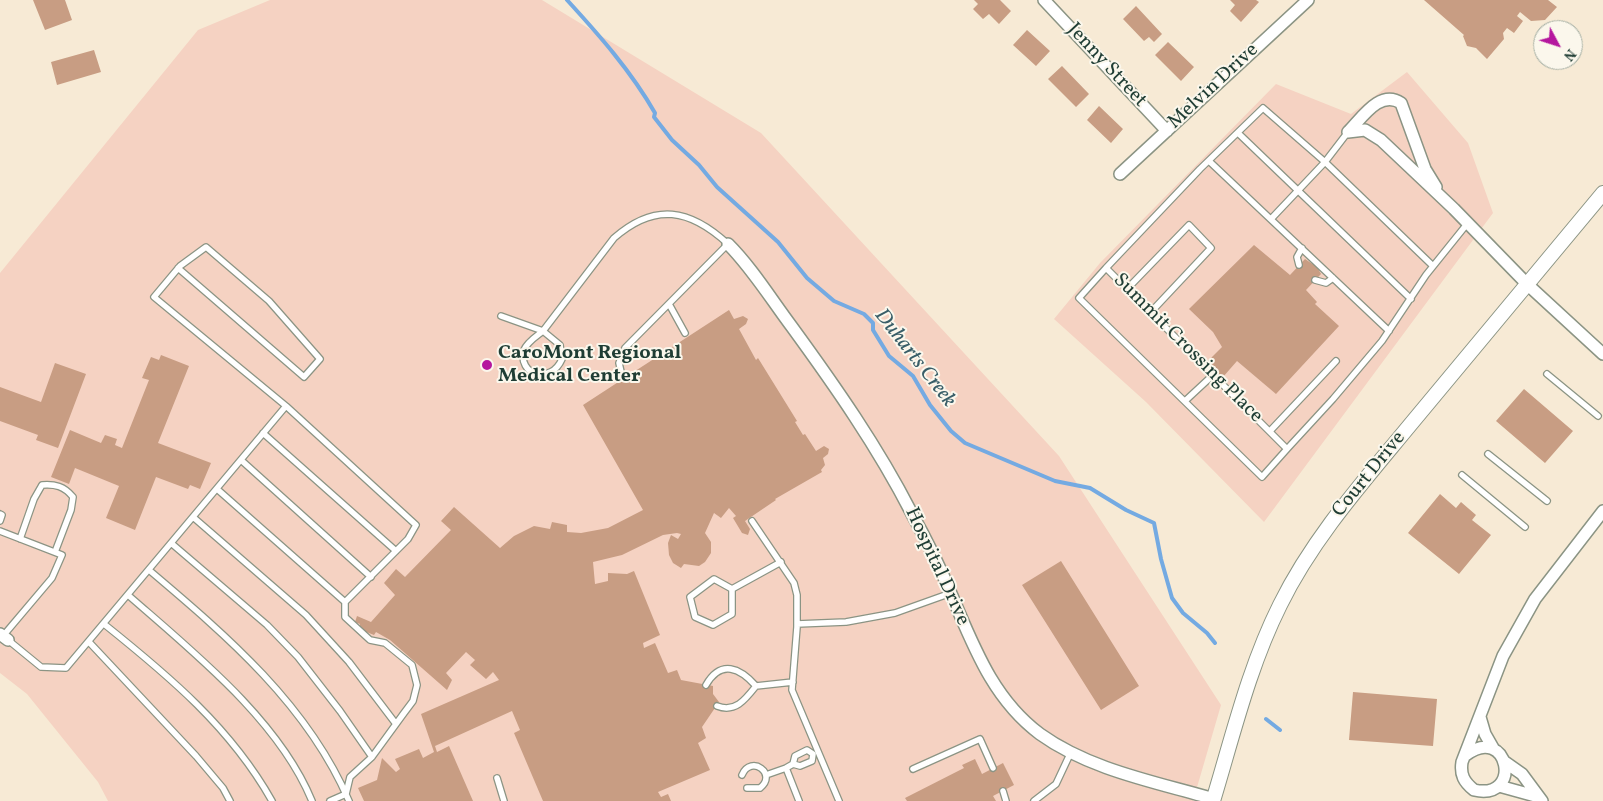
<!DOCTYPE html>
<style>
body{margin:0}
#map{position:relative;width:1603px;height:801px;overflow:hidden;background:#f7ead5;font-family:Vollkorn,serif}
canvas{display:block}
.north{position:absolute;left:1533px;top:20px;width:50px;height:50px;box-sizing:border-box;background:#fbf7ec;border:1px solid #a3ada2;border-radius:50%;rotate:130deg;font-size:14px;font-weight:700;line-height:20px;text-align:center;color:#1f3d34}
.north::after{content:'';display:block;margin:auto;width:18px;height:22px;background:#b5179e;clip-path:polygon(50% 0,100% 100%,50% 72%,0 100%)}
</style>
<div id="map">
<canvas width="1603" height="801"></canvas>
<div class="north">N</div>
</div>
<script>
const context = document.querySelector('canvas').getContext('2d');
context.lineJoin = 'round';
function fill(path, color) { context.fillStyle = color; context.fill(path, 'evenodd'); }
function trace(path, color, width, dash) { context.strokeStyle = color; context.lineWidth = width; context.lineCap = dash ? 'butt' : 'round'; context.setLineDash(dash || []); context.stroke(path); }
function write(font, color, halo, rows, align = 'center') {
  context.font = font + ' Vollkorn,serif'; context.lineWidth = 4; context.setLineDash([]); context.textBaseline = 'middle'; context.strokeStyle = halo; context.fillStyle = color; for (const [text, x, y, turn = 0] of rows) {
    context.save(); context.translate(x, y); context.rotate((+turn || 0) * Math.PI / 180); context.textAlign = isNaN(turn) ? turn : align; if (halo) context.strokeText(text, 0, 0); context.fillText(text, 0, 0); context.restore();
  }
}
const built = new Path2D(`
 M270,0H542L761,133L1059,456L1221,705L1193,801H108L98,782L27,694L0,673V273L198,30Z
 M1407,72L1468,143L1493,213L1264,522L1146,402L1054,319L1100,263L1276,84L1351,114Z`);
const stream = new Path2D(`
 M567,0C599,35 631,71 655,113L654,117L672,140L699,165L717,187L778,242L807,278L834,301L864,314L873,323V330L889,356L913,376L930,405L951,431L965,443L1055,481L1090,488L1126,510L1154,523L1161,559L1172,598L1183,613L1207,633L1215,643
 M1266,719L1280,730`);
const building = new Path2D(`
 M33,0H65L72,20L45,30Z
 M974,0H1000L1011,11L999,24L989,14L983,19L973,9L978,4Z
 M1230,0H1256L1259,2L1241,22L1230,11L1235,5Z
 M1424,0H1548L1557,7L1545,20L1531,21L1520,12L1517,16L1523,21L1514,33L1507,28L1503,33L1504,39L1487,59L1476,48L1467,46L1463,36L1464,35Z
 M1136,6L1162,34L1154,42L1149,37L1144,41L1123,19Z
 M1027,30L1050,51L1036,66L1013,45Z
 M1168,42L1194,67L1181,81L1155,55Z
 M94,50L101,72L57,85L51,62Z
 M1062,66L1089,94L1076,107L1048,79Z
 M1099,106L1123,129L1111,143L1087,120Z
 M1254,245L1290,275L1305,259L1317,267L1321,274L1306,290L1317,302L1315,304L1339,326L1276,394L1237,361L1223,377L1212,371L1206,363L1222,347L1213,332L1189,309Z
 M729,310L734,319L743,316L748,319L746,324L739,329L756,360L758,358L797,421L795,422L803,435L805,434L816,451L824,446L829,449L828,454L823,458L825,465L821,470L822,472L775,499L776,500L745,521L750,529L748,535L742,533L733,518L736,516L729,508L721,518L714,513L705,533L711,542V553L705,562L699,566L684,564L681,568L673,563L669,555L668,543L671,535L678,539L681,534L677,533L663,535L622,555L593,562L595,584L608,581V573L627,574L634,571L660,635L643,643L644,648L655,643L668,673L677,670L681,680L713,686V694L719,702L702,727L706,738L698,743L710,770L658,792L661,797L668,794L671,801H543L514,733L520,730L512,711L435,746L437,752L449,746L473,801H364L358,788L377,780L382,758L396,772L400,769L395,759L419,749L423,758L434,752L421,714L499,680L493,672L486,679L470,665L475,660L466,652L446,673L452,680L447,690L390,640L376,632L374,635L359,629L360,624L355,622L357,616L371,622L395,595L384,583L396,569L405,577L451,530L441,521L454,507L500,548L514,536L534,526L550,529L552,522L567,525V532L581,533L608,528L643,510L583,405Z
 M161,355L189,366L158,443L211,463L200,489L190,485L188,489L156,477L135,530L106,518L119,486L75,468L69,484L51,477L70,430L101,443L105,435L117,439L115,445L122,448L149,380L142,378L151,357L159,360Z
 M55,363L86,374L58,448L36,440L38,435L0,421V387L41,402Z
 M1524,389L1573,431L1545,463L1496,421Z
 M1440,494L1456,508L1461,502L1476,515L1472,520L1491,535L1459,574L1408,533Z
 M1061,561L1139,686L1101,710L1022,585Z
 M1353,692L1437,699L1433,746L1349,740Z
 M975,759L982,774L1003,763L1014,785L993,796L996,801H907L905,798L964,768L962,765Z`);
const service = new Path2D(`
 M1348,132L1325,162L1263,108L1200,169L1106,268L1287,449L1333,399L1382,341L1426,275L1467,224
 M1238,133L1411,299
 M1209,161L1389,331
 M1271,219L1325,162L1433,266
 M1299,265L1297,257L1302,248
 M178,268L304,377L320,359L269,301L206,247L180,266L154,297L286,406
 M1106,268L1079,298L1262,477L1287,449
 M1315,280L1326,283L1333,278
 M1127,289L1189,225L1211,248L1150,313
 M669,304L685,333
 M501,316L543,331L614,238C655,202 690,209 728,244L625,348L619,363L622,376
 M543,331L560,345L562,359C551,385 517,375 524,350C527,342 537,336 543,331Z
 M1547,374L1598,416
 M1185,401L1213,375
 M1270,431L1336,361
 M263,433L396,551
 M1488,454L1547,501
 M241,460L371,577
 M1462,475L1525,527
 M217,489L345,602
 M0,514L2,515L0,521
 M193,517L306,615L349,662L396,724
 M752,521L794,583L797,595V627L792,690L839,801
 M0,531L62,555L52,578L3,636
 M20,539L34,499L42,485C55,484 64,486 73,497L71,510L55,552
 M171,543L267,625L298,657L340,711L372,757
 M149,570C227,636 308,705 349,801
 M732,589L714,579L690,597L695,617L713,625L732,614V589L781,562
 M128,595C193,652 279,720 312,801
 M104,624C169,676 231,728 272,801
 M797,624L846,622L895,613L951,593
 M8,640L41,667L66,668L286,406L416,525L408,539L345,602V617L370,640L385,643L412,665L417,685L413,701L404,713L372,757L350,777L346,794
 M89,642L196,756L223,788L230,801
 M706,685C721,659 740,668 756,686C745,700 735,713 717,706
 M756,686L793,682
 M807,750L813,754L812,761L800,766L793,764L795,756Z
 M793,764L786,768L799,801
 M913,769L980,739L993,768
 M742,775C751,754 778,774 760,788H747
 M766,775L786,768
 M497,778L504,801
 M1003,791L1006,801
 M330,801L346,794
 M1034,801L1056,784L1071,752`);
const minor = new Path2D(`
 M1044,0L1167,131
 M1348,132L1365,130L1381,140L1454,209L1528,285L1603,354
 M1348,132C1362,118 1380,89 1401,103L1425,169L1436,187
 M1120,174L1308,0
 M728,244C752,268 771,299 792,327C835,386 877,446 911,512C926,539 940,567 952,596C974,647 993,699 1040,734C1090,770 1156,782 1214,799
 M0,634L8,640
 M1480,717L1485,734L1493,748
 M1466,755C1508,723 1524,801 1474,790C1464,782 1460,775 1462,762L1503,656L1535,599L1603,511
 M1505,762L1522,774L1542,801
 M1499,786L1539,797`);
const tertiary = new Path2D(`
 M1213,801C1233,735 1249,667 1280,605C1313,538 1363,482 1410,425C1474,347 1539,271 1603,193`);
const markers = [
 [487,365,6,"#b5179e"]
];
const streetNames = [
 ["Jenny Street",1106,66,47],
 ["Melvin Drive",1214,87,-43],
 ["Summit Crossing Place",1187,349,45],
 ["Court Drive",1370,475,-51],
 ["Hospital Drive",936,567,65]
];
const poiNames = [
 ["CaroMont Regional",498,354],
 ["Medical Center",498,377]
];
const waterNames = [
 ["Duharts Creek",914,359,52]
];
fill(built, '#f5d2c2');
trace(stream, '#74aae2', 4);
fill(building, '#c89d83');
trace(service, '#8b9484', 8);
trace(minor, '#8b9484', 14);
trace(tertiary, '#8b9484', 16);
trace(service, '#fff', 5.5);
trace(minor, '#fff', 11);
trace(tertiary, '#fff', 14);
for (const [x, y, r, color] of markers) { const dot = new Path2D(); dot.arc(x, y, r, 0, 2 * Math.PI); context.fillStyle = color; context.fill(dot); trace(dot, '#fbf7ec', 2); }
write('20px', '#1f3d34', '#fbf7ec', streetNames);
write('bold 20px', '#1f3d34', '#fbf7ec', poiNames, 'left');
write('italic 21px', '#395e68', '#fbf7ec', waterNames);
</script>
